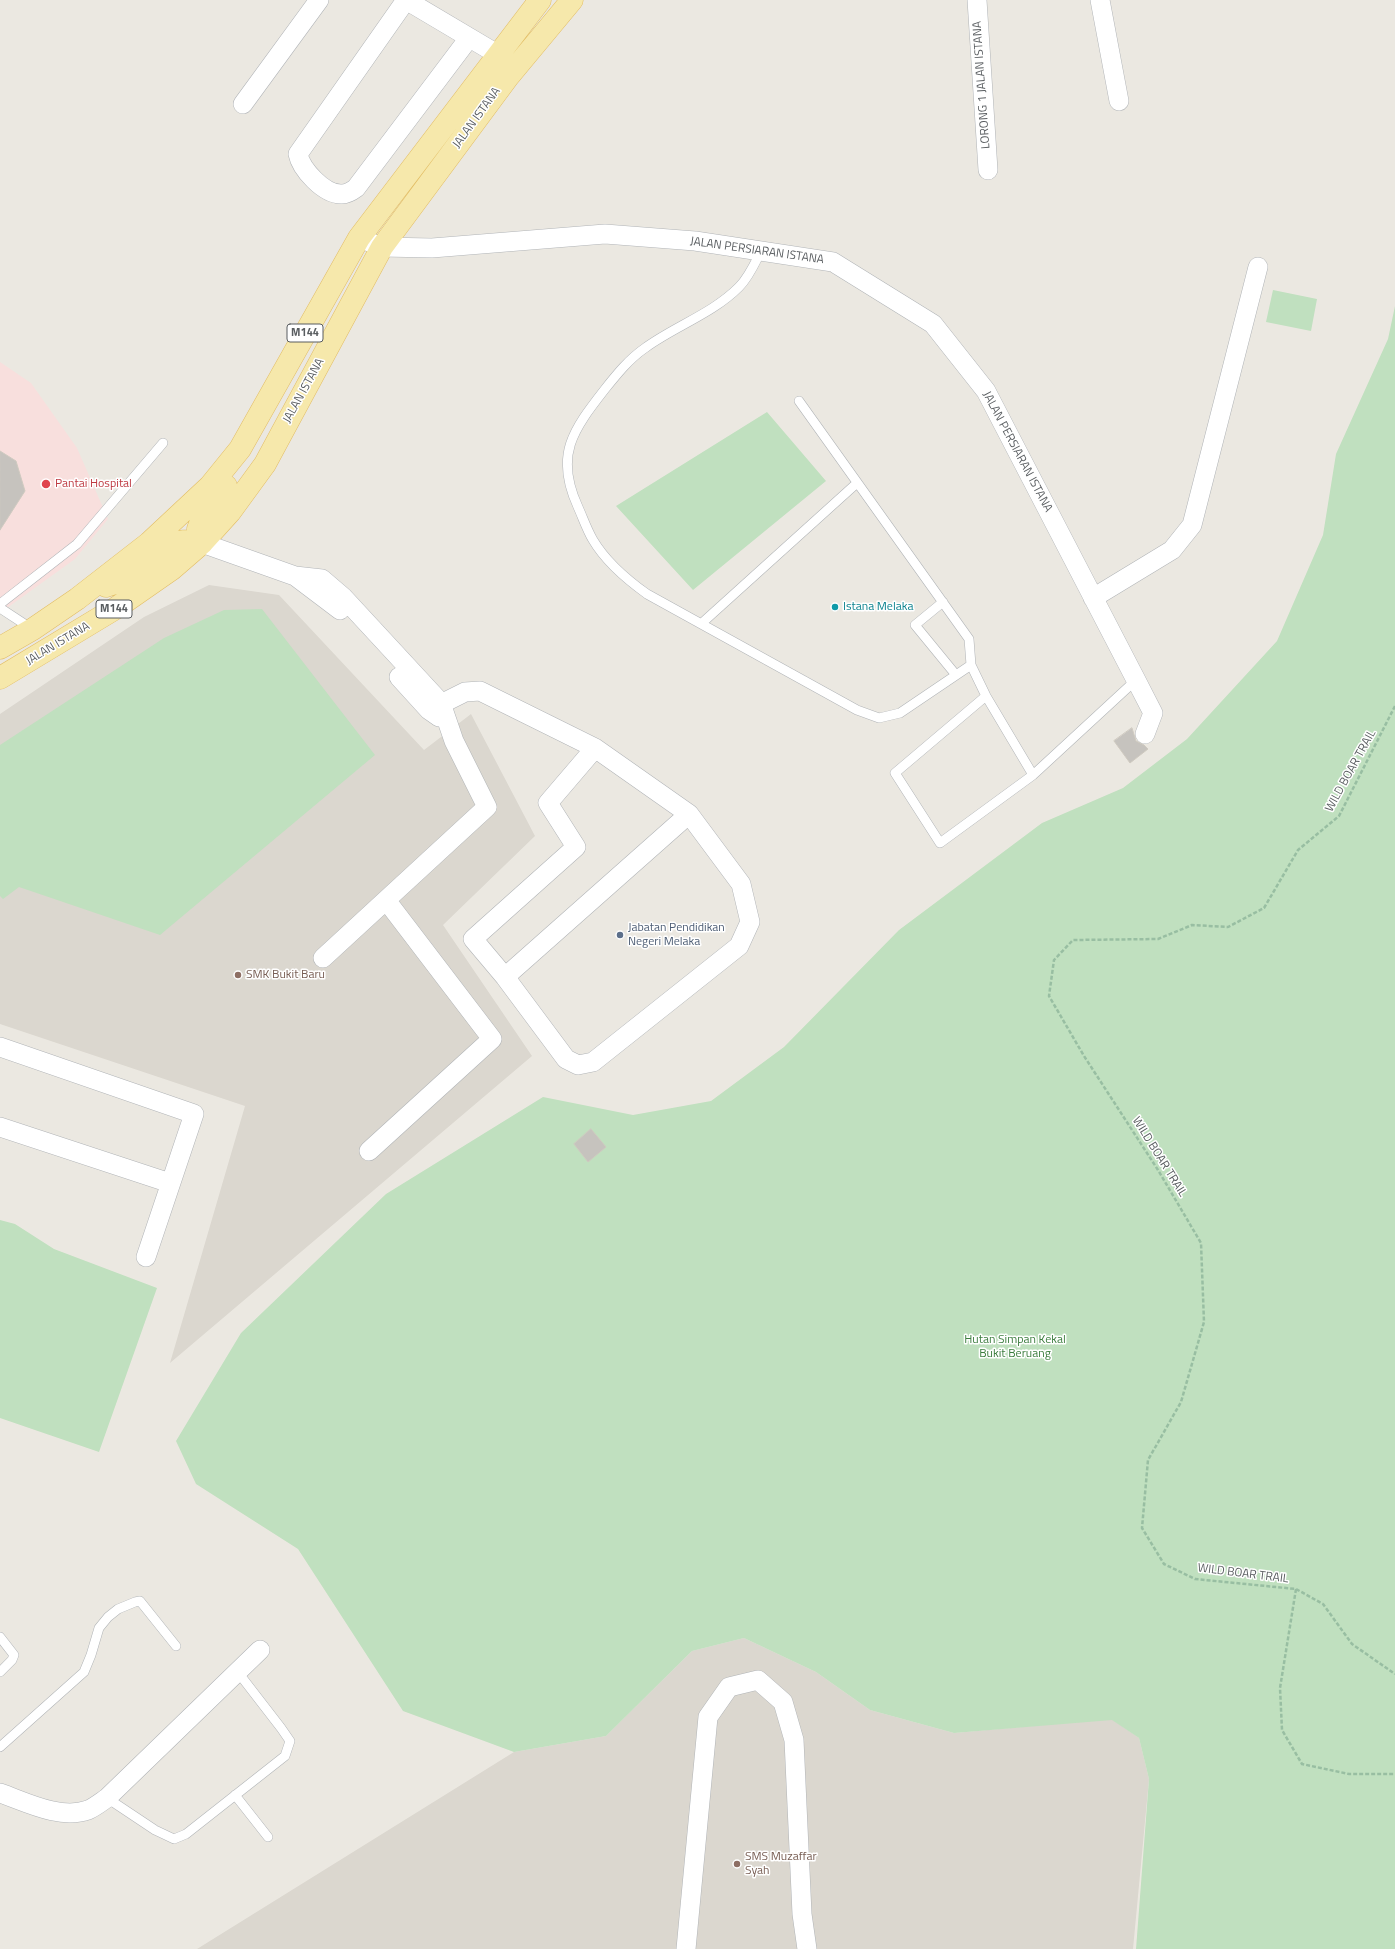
<!DOCTYPE html>
<style>
body{margin:0}
canvas{display:block;background:#ebe8e1}
</style>
<canvas width="1395" height="1949"></canvas>
<script>
const context = document.querySelector('canvas').getContext('2d');
context.lineJoin = 'round';
function fill(path, color) { context.fillStyle = color; context.fill(path, 'evenodd'); }
function trace(path, color, width, dash) { context.strokeStyle = color; context.lineWidth = width; context.lineCap = dash ? 'butt' : 'round'; context.setLineDash(dash || []); context.stroke(path); }
function write(font, color, halo, rows, align = 'center') {
  context.font = font + ' "Titillium Web",sans-serif'; context.lineWidth = 3; context.setLineDash([]); context.textBaseline = 'middle'; context.strokeStyle = halo; context.fillStyle = color; for (const [text, x, y, turn = 0] of rows) {
    context.save(); context.translate(x, y); context.rotate((+turn || 0) * Math.PI / 180); context.textAlign = isNaN(turn) ? turn : align; if (halo) context.strokeText(text, 0, 0); context.fillText(text, 0, 0); context.restore();
  }
}
const education = new Path2D(`
 M209,585L279,595L424,750L471,714L535,836L443,925L532,1056L170,1363L245,1106L0,1024V714L144,617Z
 M744,1638L816,1672L870,1710L954,1733L1112,1719L1139,1738L1149,1779L1133,1949H197L514,1752L606,1736L692,1651Z`);
const medical = new Path2D(`
 M0,362L31,383L77,448L108,519L75,559L0,613Z`);
const green = new Path2D(`
 M1273,290L1317,299L1311,331L1266,322Z
 M1395,306V1949H1136L1149,1779L1139,1738L1112,1720L954,1733L870,1710L816,1672L744,1638L692,1651L606,1736L514,1752L403,1711L298,1549L196,1484L176,1441L241,1333L386,1194L543,1097L633,1115L711,1101L784,1047L899,930L1042,823L1123,788L1187,739L1277,641L1323,535L1336,454L1388,339Z
 M767,412L826,481L693,590L616,506Z
 M262,609L375,755L160,935L19,887L3,899L0,896V745L164,638L224,610Z
 M0,1220L15,1224L54,1249L157,1288L99,1452L0,1418Z`);
const building = new Path2D(`
 M0,451L16,461L25,491L0,530Z
 M1132,728L1136,741L1144,745L1148,749L1130,763L1114,741Z
 M591,1129L606,1147L588,1162L574,1144Z`);
const path = new Path2D(`
 M1395,706L1339,816L1298,850L1264,908L1228,927L1192,925L1158,939L1073,940L1054,960L1049,996L1084,1056L1158,1170L1201,1243L1204,1322L1181,1402L1148,1460L1142,1528L1164,1564L1195,1579L1296,1589L1323,1604L1352,1644L1395,1674
 M1296,1589L1280,1688L1282,1730L1302,1764L1349,1774H1395`);
const lane = new Path2D(`
 M761,251C755,263 749,277 739,287C712,314 675,326 645,348C629,359 617,374 605,389C573,430 554,455 578,507C583,518 587,530 593,540C606,562 626,579 647,594L857,710L879,718L900,713L971,665
 M799,401L969,639L971,665L986,696L1033,775
 M943,602L915,625L956,675
 M0,604L77,544L163,443
 M0,608L32,629
 M702,623L857,483
 M986,696L895,773L940,843L1033,775L1136,680
 M0,1637L14,1655L12,1660L0,1672
 M0,1747L84,1672L91,1655L99,1628L108,1617L118,1609L135,1602L140,1601L176,1646
 M235,1795L268,1837
 M107,1798L155,1830L174,1839L186,1834L285,1756L290,1741L281,1728L237,1671`);
const street = new Path2D(`
 M406,0L298,154C301,169 324,195 342,194C347,194 352,191 356,188L469,38
 M406,0L497,54
 M977,0L988,170
 M1100,0L1119,101
 M243,104L319,0
 M359,238L382,247L432,248L605,234L695,241L833,262L933,324L986,391L1136,680L1153,713L1145,734
 M202,543L295,576L322,579L343,597L441,703L454,741L487,807L323,958
 M295,576L340,610
 M1093,598L1172,550L1192,525L1258,267
 M399,677L429,710L439,717
 M429,710L465,692L480,691L595,748L689,814L741,884L750,922L739,946L593,1062L578,1065L566,1059L505,977L473,939L576,847L548,803L595,748
 M505,977L689,814
 M0,1047L194,1114L146,1257
 M0,1127L170,1183
 M369,1151L492,1039L386,900
 M0,1793C26,1802 60,1820 88,1810C95,1807 101,1802 107,1798L260,1650
 M686,1949L708,1717L729,1687L758,1680L783,1702L794,1740L802,1914L807,1949`);
const primary = new Path2D(`
 M202,543L198,529L204,514L226,486
 M106,586C115,583 127,580 135,574C159,556 168,534 202,543
 M0,648L33,629L77,599L149,543L210,486L240,449L359,238L540,0
 M0,678L116,608L172,569L202,543L230,512L265,464L382,247L508,77L572,0`);
const markers = [
 [46,484,5,"#e0444e"],
 [835,607,4,"#0f9aa8"],
 [620,935,4,"#5c6f8a"],
 [238,975,4,"#8d6e63"],
 [737,1864,4,"#8d6e63"]
];
const shields = [
 [305,333,36],
 [114,609,36]
];
const shieldNames = [
 ["M144",305,333],
 ["M144",114,609]
];
const streetNames = [
 ["LORONG 1 JALAN ISTANA",982,85,-94],
 ["JALAN ISTANA",477,118,-54],
 ["JALAN PERSIARAN ISTANA",757,251,8],
 ["JALAN ISTANA",304,391,-61],
 ["JALAN PERSIARAN ISTANA",1017,452,62],
 ["JALAN ISTANA",58,644,-31],
 ["WILD BOAR TRAIL",1351,771,-61],
 ["WILD BOAR TRAIL",1159,1157,58],
 ["WILD BOAR TRAIL",1243,1574,7]
];
const healthNames = [
 ["Pantai Hospital",55,484]
];
const cultureNames = [
 ["Istana Melaka",843,607]
];
const serviceNames = [
 ["Jabatan Pendidikan",628,928],
 ["Negeri Melaka",628,942]
];
const educationNames = [
 ["SMK Bukit Baru",246,975],
 ["SMS Muzaffar",745,1857],
 ["Syah",745,1871]
];
const parkNames = [
 ["Hutan Simpan Kekal",1015,1340],
 ["Bukit Beruang",1015,1354]
];
fill(education, '#dbd7cf');
fill(medical, '#f8dfdd');
fill(green, '#c0e0bf');
fill(building, '#c6c3be');
trace(building, '#cfcac0', 1);
trace(lane, '#b1b4b7', 10);
trace(street, '#b1b4b7', 20);
trace(primary, '#e2bc63', 23);
trace(path, '#98bea2', 2.5, [4, 2]);
trace(lane, '#fff', 9);
trace(street, '#fff', 19);
trace(primary, '#f6e8ab', 22);
for (const [x, y, r, color] of markers) { const dot = new Path2D(); dot.arc(x, y, r, 0, 2 * Math.PI); context.fillStyle = color; context.fill(dot); trace(dot, '#fff', 1.5); }
for (const [x, y, w] of shields) { const box = new Path2D(); box.roundRect(x - w / 2, y - 9, w, 18, 3); context.fillStyle = '#fff'; context.fill(box); trace(box, '#595d60', 1); }
write('bold 11px', '#595d60', null, shieldNames);
write('12px', '#595d60', '#fff', streetNames);
write('12px', '#be3a42', '#fff', healthNames, 'left');
write('12px', '#0d838f', '#fff', cultureNames, 'left');
write('12px', '#4e5e75', '#fff', serviceNames, 'left');
write('12px', '#785e54', '#fff', educationNames, 'left');
write('12px', '#3c7d3e', '#fff', parkNames);
</script>
